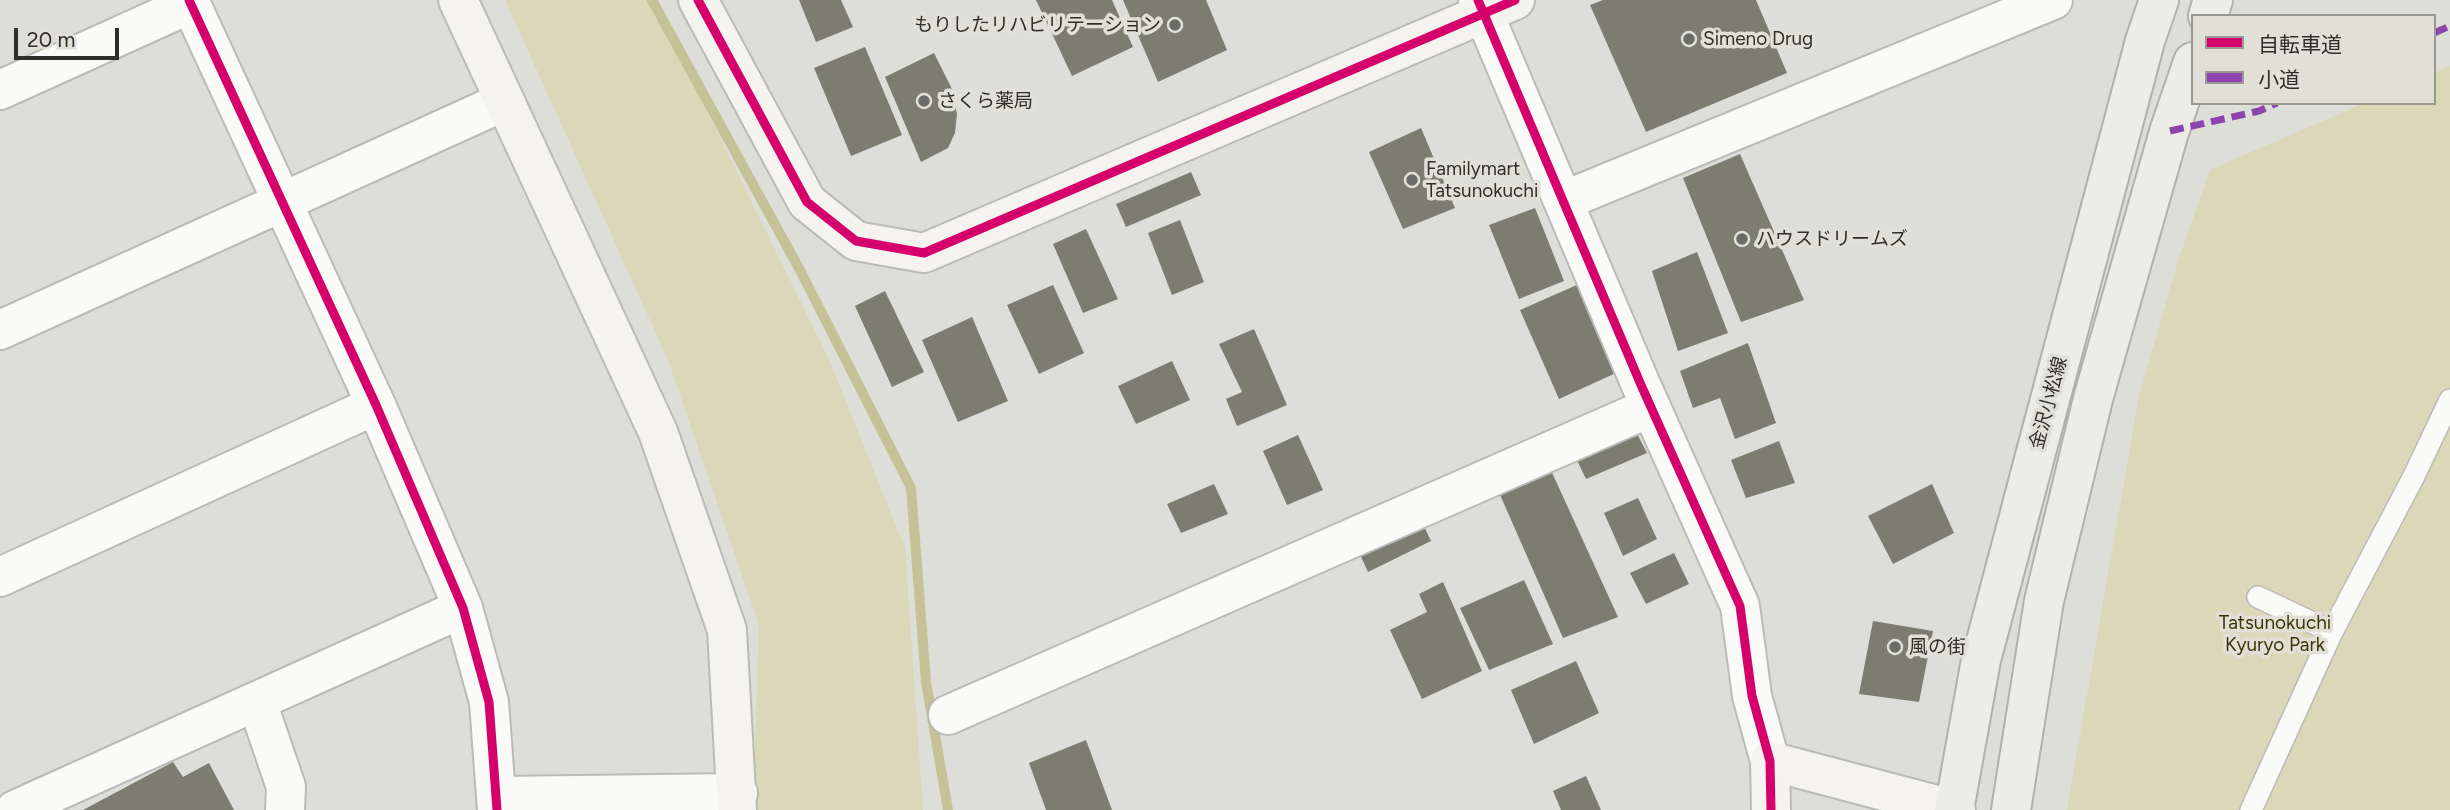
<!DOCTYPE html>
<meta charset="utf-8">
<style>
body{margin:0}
#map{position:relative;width:2450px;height:810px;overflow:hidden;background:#deded9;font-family:Figtree,"Noto Sans JP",sans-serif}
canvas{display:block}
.legend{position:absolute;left:2191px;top:14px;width:245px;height:91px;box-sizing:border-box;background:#e1e0d6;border:2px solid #9a9991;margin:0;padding:9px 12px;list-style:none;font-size:21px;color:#2f2e2a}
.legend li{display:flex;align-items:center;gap:14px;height:35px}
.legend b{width:35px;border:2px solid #9a9991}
.scale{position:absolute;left:14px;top:28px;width:105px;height:32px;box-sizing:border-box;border:4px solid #2f2e2a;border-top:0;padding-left:9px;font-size:21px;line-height:24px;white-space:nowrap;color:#2f2e2a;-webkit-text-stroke:5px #e1e0d6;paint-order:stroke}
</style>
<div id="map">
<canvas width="2450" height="810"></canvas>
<ul class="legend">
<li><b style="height:9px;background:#d6006c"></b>自転車道</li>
<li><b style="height:9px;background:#8e44ad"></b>小道</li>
</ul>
<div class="scale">20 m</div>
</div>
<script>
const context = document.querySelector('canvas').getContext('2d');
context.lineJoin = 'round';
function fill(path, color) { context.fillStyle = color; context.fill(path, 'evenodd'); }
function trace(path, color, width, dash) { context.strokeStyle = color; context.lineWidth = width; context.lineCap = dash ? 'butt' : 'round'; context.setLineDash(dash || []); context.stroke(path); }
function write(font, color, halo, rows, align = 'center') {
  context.font = font + ' Figtree,"Noto Sans JP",sans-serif'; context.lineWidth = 7; context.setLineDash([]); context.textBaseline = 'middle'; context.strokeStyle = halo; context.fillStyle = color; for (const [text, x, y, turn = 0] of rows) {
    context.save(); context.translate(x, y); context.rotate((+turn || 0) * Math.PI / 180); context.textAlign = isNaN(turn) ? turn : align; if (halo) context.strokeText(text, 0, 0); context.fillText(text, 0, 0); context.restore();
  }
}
const green = new Path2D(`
 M505,0H652L828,357L905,548L923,810H753L759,625L668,360Z
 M2450,66V810H2067L2139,396L2179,258L2210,170L2364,103H2434V73Z`);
const stream = new Path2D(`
 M652,0L801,272L911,488L926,682L948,810`);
const building = new Path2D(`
 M799,0H841L853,27L816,42Z
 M1036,0H1112L1133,47L1072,76Z
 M1123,0H1206L1227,50L1158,82Z
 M1603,0H1756L1787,73L1646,132L1590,5Z
 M865,47L902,135L851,156L814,68Z
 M934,53L951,87L957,114L955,133L948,148L921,162L885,77Z
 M1421,128L1455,208L1403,229L1369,152Z
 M1740,154L1804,300L1741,322L1683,178Z
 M1191,172L1201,195L1126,227L1116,204Z
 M1535,208L1564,281L1519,299L1489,225Z
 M1180,220L1204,282L1172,295L1148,233Z
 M1086,229L1118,299L1083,313L1053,244Z
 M1697,252L1728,333L1678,351L1652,271Z
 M1579,284L1616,373L1559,399L1520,310Z
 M1053,285L1084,353L1039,374L1007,305Z
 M885,291L924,372L892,387L855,306Z
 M972,317L1008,401L958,422L922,340Z
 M1254,329L1287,405L1237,426L1226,399L1242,392L1219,344Z
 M1748,343L1776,423L1735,439L1720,398L1693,408L1680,371Z
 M1172,361L1190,400L1136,424L1118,386Z
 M1631,422L1647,453L1586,479L1571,448Z
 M1298,435L1323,490L1287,505L1263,451Z
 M1779,441L1795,483L1746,498L1731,460Z
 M1549,466L1618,617L1563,638L1497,488Z
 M1214,484L1228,514L1181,533L1167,504Z
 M1932,484L1954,533L1893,564L1868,516Z
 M1638,498L1657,539L1623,556L1604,513Z
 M1420,518L1431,541L1368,572L1356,546Z
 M1674,553L1689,584L1646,604L1630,573Z
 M1524,580L1553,644L1489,670L1460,608Z
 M1443,582L1482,671L1422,699L1390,630L1427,612L1419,594Z
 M1873,621L1933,631L1919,702L1859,694Z
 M1576,661L1599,713L1534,744L1511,690Z
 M1086,740L1112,810H1046L1029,763Z
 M173,762L183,777L209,763L234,810H83Z
 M1586,776L1601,810H1561L1553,791Z`);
const lane = new Path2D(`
 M2258,597L2332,632
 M2251,810L2332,632L2414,476L2450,400`);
const street = new Path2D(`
 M189,0L376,405L463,608L489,702L497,810
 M1478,0L1641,385L1740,606L1752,696L1770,761
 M0,90L190,4
 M1563,201L2053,0
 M0,330L505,101
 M0,577L376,405
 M257,702L286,787L285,810
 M948,715L1651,407
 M497,796L738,793
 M15,810L463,608`);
const secondary = new Path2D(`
 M458,0L658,432L727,630L737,810
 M698,0L807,202L856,241L924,253L1515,0
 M1771,810L1770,761L1956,810`);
const primary = new Path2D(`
 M2208,16L2213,0
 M1954,810L1981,660L2145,41L2159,0
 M2011,810L2044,601L2093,399L2169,132L2193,62`);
const quiet = new Path2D(`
 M2434,33L2450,26
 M2170,131L2259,111L2277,103`);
const cycleway = new Path2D(`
 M189,0L376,405L463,608L489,702L497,810
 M698,0L807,202L856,241L924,253L1515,0
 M1478,0L1641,385L1740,606L1752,696L1770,761L1771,810`);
const markers = [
 [1175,25,7,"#6c6c67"],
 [1689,39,7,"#6c6c67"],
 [924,101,7,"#6c6c67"],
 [1412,180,7,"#6c6c67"],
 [1742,239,7,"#6c6c67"],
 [1895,647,7,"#6c6c67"]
];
const poiNames = [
 ["もりしたリハビリテーション",1161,25,"right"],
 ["Simeno Drug",1703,39],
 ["さくら薬局",938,101],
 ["Familymart",1426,169],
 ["Tatsunokuchi",1426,191],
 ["ハウスドリームズ",1756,239],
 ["風の街",1909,647]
];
const streetNames = [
 ["金沢小松線",2049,403,-75]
];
const parkNames = [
 ["Tatsunokuchi",2275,623],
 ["Kyuryo Park",2275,645]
];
fill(green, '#dbd7b9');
trace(stream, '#c6c298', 10);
fill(building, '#7d7c71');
trace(lane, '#babab6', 24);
trace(street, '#babab6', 42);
trace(secondary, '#babab6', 42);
trace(primary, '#b3b1a6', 42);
trace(lane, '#fafaf9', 21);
trace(street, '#fafaf9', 38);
trace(secondary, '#f4f3f0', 38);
trace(primary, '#edede7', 38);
trace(quiet, '#8e44ad', 7, [14, 7]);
trace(cycleway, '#d6006c', 9);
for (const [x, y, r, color] of markers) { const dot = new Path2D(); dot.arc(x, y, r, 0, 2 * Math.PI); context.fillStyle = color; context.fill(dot); trace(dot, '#e1e0d6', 2.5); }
write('19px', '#2f2e2a', '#e1e0d6', poiNames, 'left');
write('19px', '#2f2e2a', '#e1e0d6', streetNames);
write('19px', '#3c3606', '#e1e0d6', parkNames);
</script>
